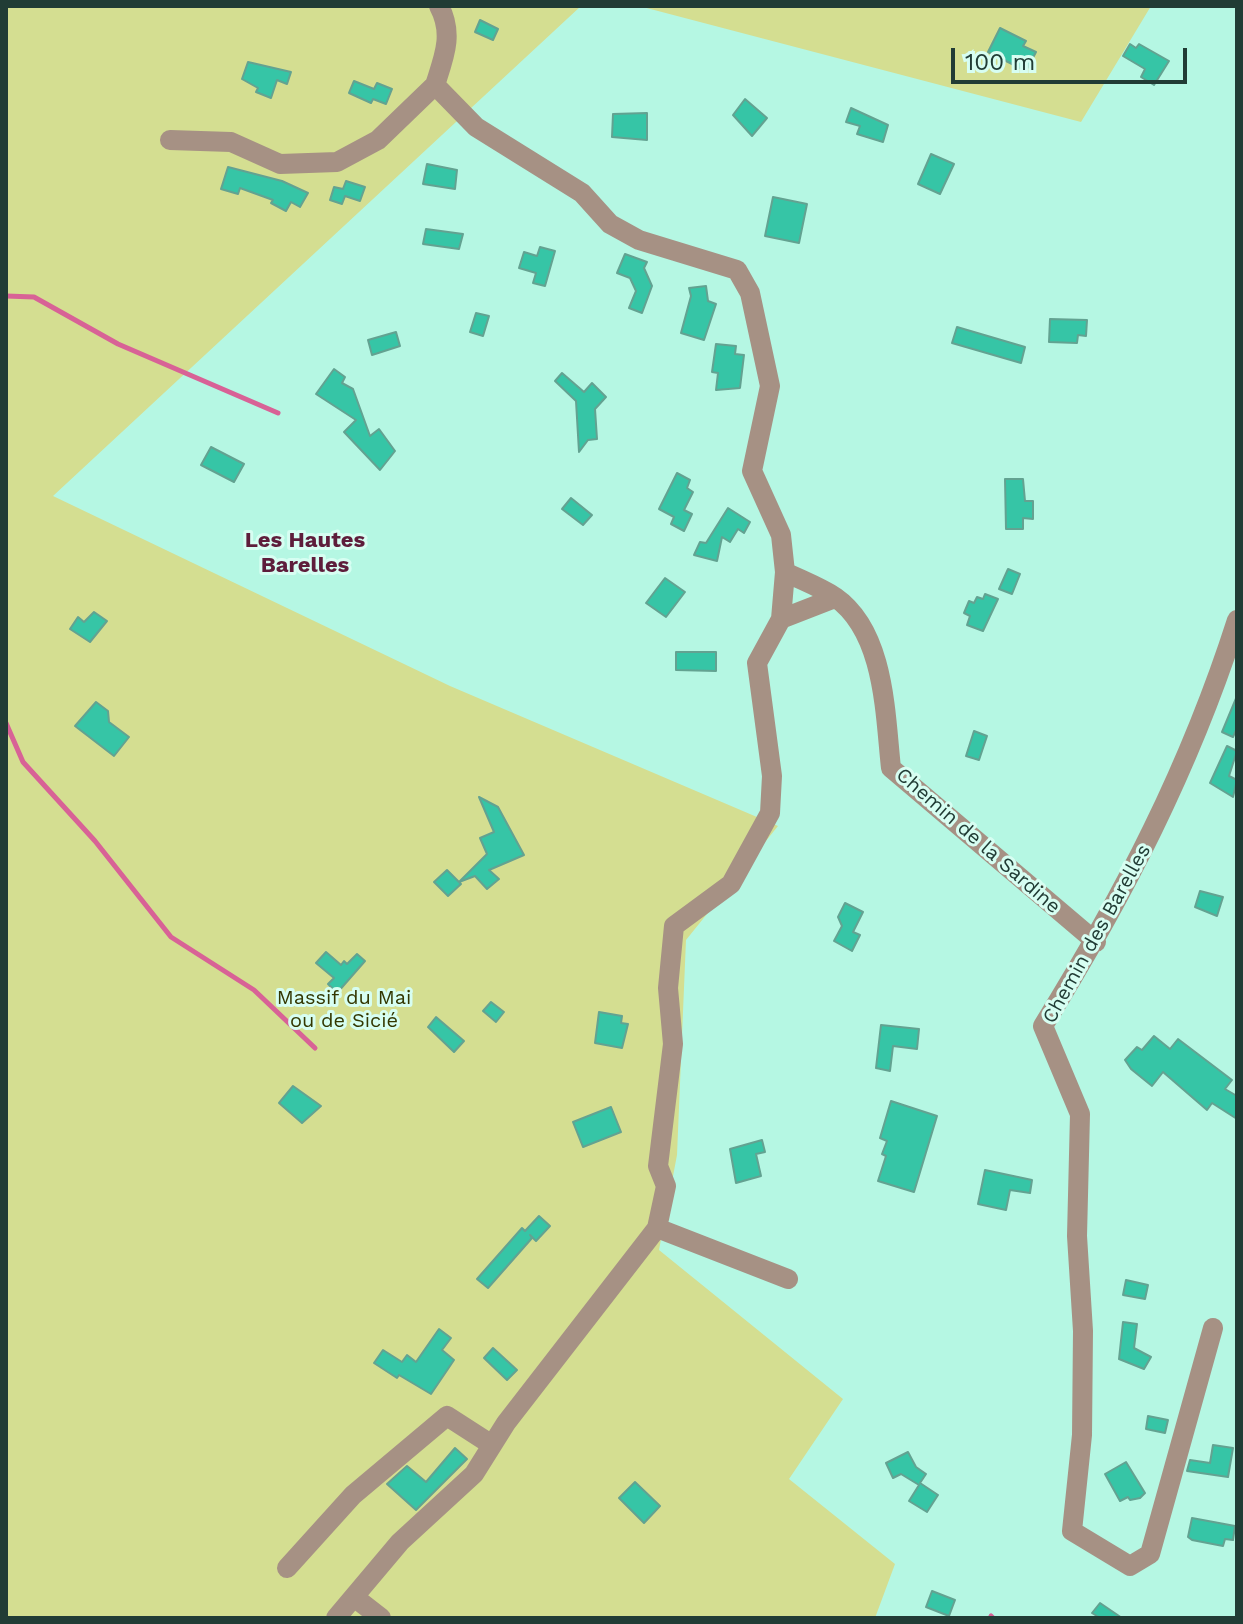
<!DOCTYPE html>
<meta charset="utf-8">
<style>
body{margin:0}
#map{position:relative;width:1243px;height:1624px;overflow:hidden;background:#b5f7e3;font-family:"Work Sans",sans-serif}
canvas{display:block}
.frame{position:absolute;inset:0;border:8px solid #213c35;pointer-events:none}
.scale{position:absolute;left:951px;top:48px;width:236px;height:36px;box-sizing:border-box;border:4px solid #213c35;border-top:0;padding-left:10px;font-size:24px;line-height:28px;white-space:nowrap;color:#213c35;-webkit-text-stroke:6px #d7fef2;paint-order:stroke}
</style>
<div id="map">
<canvas width="1243" height="1624"></canvas>
<div class="frame"></div>
<div class="scale">100 m</div>
</div>
<script>
const context = document.querySelector('canvas').getContext('2d');
context.lineJoin = 'round';
function fill(path, color) { context.fillStyle = color; context.fill(path, 'evenodd'); }
function trace(path, color, width, dash) { context.strokeStyle = color; context.lineWidth = width; context.lineCap = dash ? 'butt' : 'round'; context.setLineDash(dash || []); context.stroke(path); }
function write(font, color, halo, rows, align = 'center') {
  context.font = font + ' "Work Sans",sans-serif'; context.lineWidth = 6; context.setLineDash([]); context.textBaseline = 'middle'; context.strokeStyle = halo; context.fillStyle = color; for (const [text, x, y, turn = 0] of rows) {
    context.save(); context.translate(x, y); context.rotate((+turn || 0) * Math.PI / 180); context.textAlign = isNaN(turn) ? turn : align; if (halo) context.strokeText(text, 0, 0); context.fillText(text, 0, 0); context.restore();
  }
}
const green = new Path2D(`
 M6,6H581L53,496L450,686L778,826L686,940L677,1155L659,1250L843,1399L789,1479L895,1564L875,1618H6Z
 M639,6H1151L1081,122Z`);
const stream = new Path2D(`
 M6,296L34,297L118,344L278,413
 M6,723L23,762L95,841L171,937L254,990L315,1048
 M991,1616L993,1618`);
const building = new Path2D(`
 M480,20L498,29L493,40L475,32Z
 M1000,28L1026,41L1023,46L1036,52L1026,71L988,52Z
 M1130,44L1136,48L1139,44L1169,61L1154,85L1141,77L1145,69L1123,56Z
 M248,62L291,72L287,84L277,80L271,98L256,92L258,88L242,79Z
 M354,81L374,89L377,83L392,89L386,104L373,99L371,103L349,93Z
 M745,99L767,118L752,136L733,115Z
 M851,108L888,125L883,142L857,134L860,126L846,122Z
 M647,113V140L612,137L613,114Z
 M931,154L954,164L940,194L918,184Z
 M427,164L457,170L455,189L423,184Z
 M228,167L282,181L308,193L300,207L291,202L286,211L271,203L273,200L240,188L238,194L221,189Z
 M346,181L365,187L360,201L345,196L342,204L330,200L334,187L343,189Z
 M773,197L807,204L799,243L765,236Z
 M426,229L463,234L459,249L423,244Z
 M540,247L555,251L545,286L533,283L536,273L519,268L524,252L537,256Z
 M625,254L647,262L644,268L652,286L642,313L629,308L636,291L630,278L617,273Z
 M706,286L708,301L716,304L704,340L681,333L691,296L689,288Z
 M476,313L489,316L483,336L470,332Z
 M1050,319L1087,320L1086,336L1078,335L1077,343L1049,342Z
 M957,327L1025,347L1021,363L952,343Z
 M396,332L400,346L372,355L368,340Z
 M716,344L736,346L735,354L744,355L740,388L716,390L718,373L712,372Z
 M334,369L345,377L342,383L353,389L370,436L379,429L395,451L380,470L344,432L356,420L316,394Z
 M562,373L584,392L592,383L606,397L595,409L597,439L588,440L579,452L576,401L555,381Z
 M211,447L244,464L234,482L201,465Z
 M677,473L690,480L687,488L693,492L684,510L692,514L684,531L671,524L674,517L659,509Z
 M1005,479H1023L1025,501H1033V519L1023,518V529H1006Z
 M571,498L592,515L583,525L562,509Z
 M728,508L750,522L744,533L738,529L730,542L722,537L717,561L694,555L700,542L706,543Z
 M1008,569L1020,574L1012,594L999,589Z
 M665,578L685,592L666,617L646,603Z
 M985,594L998,599L983,631L967,625L970,616L964,613L969,601L974,603L977,597L983,599Z
 M94,612L107,621L90,642L70,629L78,617L84,622Z
 M676,652H716V671L676,670Z
 M1237,696V728L1233,737L1222,732Z
 M96,702L108,711L109,722L129,737L114,756L75,726Z
 M974,731L987,736L979,760L966,756Z
 M1227,746L1237,751L1229,776L1237,780L1233,797L1210,783Z
 M479,797L498,807L524,855L489,870L499,879L487,889L475,876L459,882L487,854L480,838L494,832Z
 M447,870L461,884L448,896L434,882Z
 M1200,891L1223,897L1217,916L1195,907Z
 M845,903L863,912L853,932L860,935L852,951L834,941L842,926L838,917Z
 M326,952L341,965L344,961L347,964L357,954L365,961L337,993L328,984L334,978L316,963Z
 M491,1002L504,1012L496,1022L483,1011Z
 M599,1012L622,1016L621,1023L628,1024L622,1048L595,1043Z
 M436,1017L464,1041L454,1052L428,1027Z
 M881,1025L919,1029L917,1049L893,1046L890,1071L876,1068Z
 M1154,1036L1170,1049L1178,1039L1232,1080L1225,1089L1237,1096V1119L1212,1103L1207,1110L1163,1072L1152,1086L1131,1069L1125,1060L1137,1047L1142,1050Z
 M293,1086L321,1106L302,1123L279,1103Z
 M891,1101L937,1116L914,1192L878,1181L886,1156L882,1154L887,1141L880,1138Z
 M611,1107L621,1132L583,1147L573,1122Z
 M762,1140L765,1152L756,1154L761,1176L736,1183L730,1149Z
 M985,1170L1032,1180L1030,1193L1010,1190L1006,1210L978,1204Z
 M539,1216L550,1226L536,1241L530,1235L532,1238L488,1288L477,1279L522,1228L525,1231Z
 M1126,1280L1148,1285L1145,1299L1123,1295Z
 M1123,1322L1137,1324L1134,1348L1151,1357L1144,1369L1119,1359Z
 M439,1329L451,1338L442,1350L454,1360L431,1394L399,1375L397,1378L374,1363L383,1350L402,1362L407,1355L416,1362Z
 M493,1348L517,1370L507,1380L484,1358Z
 M1148,1416L1168,1420L1165,1433L1146,1429Z
 M1213,1445L1233,1448L1228,1477L1187,1471L1190,1460L1210,1463Z
 M455,1448L467,1459L416,1510L387,1484L407,1466L426,1482Z
 M908,1452L916,1467L926,1474L920,1483L938,1495L927,1512L909,1501L919,1485L901,1474L893,1478L886,1463Z
 M1126,1462L1145,1493L1140,1498L1130,1500L1128,1497L1120,1501L1105,1474Z
 M635,1482L660,1506L644,1523L619,1498Z
 M1192,1518L1235,1526L1233,1540L1225,1539L1223,1546L1192,1540L1188,1537Z
 M932,1591L955,1600L949,1616L926,1607Z
 M1100,1603L1122,1618H1100L1092,1613Z`);
const minor = new Path2D(`
 M439,6C454,34 444,57 435,85L476,127L582,193L610,224L639,240L737,270L750,293L770,386L752,471L781,535L785,572
 M170,140L231,142L280,164L337,162L378,140L435,85
 M835,598L781,619L785,572C801,580 820,587 835,597C885,632 885,713 891,768L1096,942
 M657,1228L788,1279
 M1213,1328L1150,1554L1130,1566L1072,1531L1082,1435L1083,1331L1077,1236L1080,1114L1043,1026C1124,895 1190,767 1237,620
 M287,1568L353,1495L447,1416L492,1445
 M354,1597L381,1618
 M336,1618L400,1542L474,1474L506,1423L657,1228L666,1186L658,1166L673,1044L668,988L674,926L731,884L770,813L772,776L757,663L781,619`);
const streetNames = [
 ["Chemin de la Sardine",978,841,41],
 ["Chemin des Barelles",1097,934,-61]
];
const parkNames = [
 ["Massif du Mai",344,998],
 ["ou de Sicié",344,1021]
];
const neighbourhoodNames = [
 ["Les Hautes",305,541],
 ["Barelles",305,566]
];
fill(green, '#d4de91');
trace(stream, '#d86296', 5);
fill(building, '#36c5a6');
trace(building, '#63a291', 2);
trace(minor, '#a69184', 20);
write('20px', '#213c35', '#d7fef2', streetNames);
write('20px', '#333700', '#d7fef2', parkNames);
write('bold 22px', '#5e1d3b', '#d7fef2', neighbourhoodNames);
</script>
